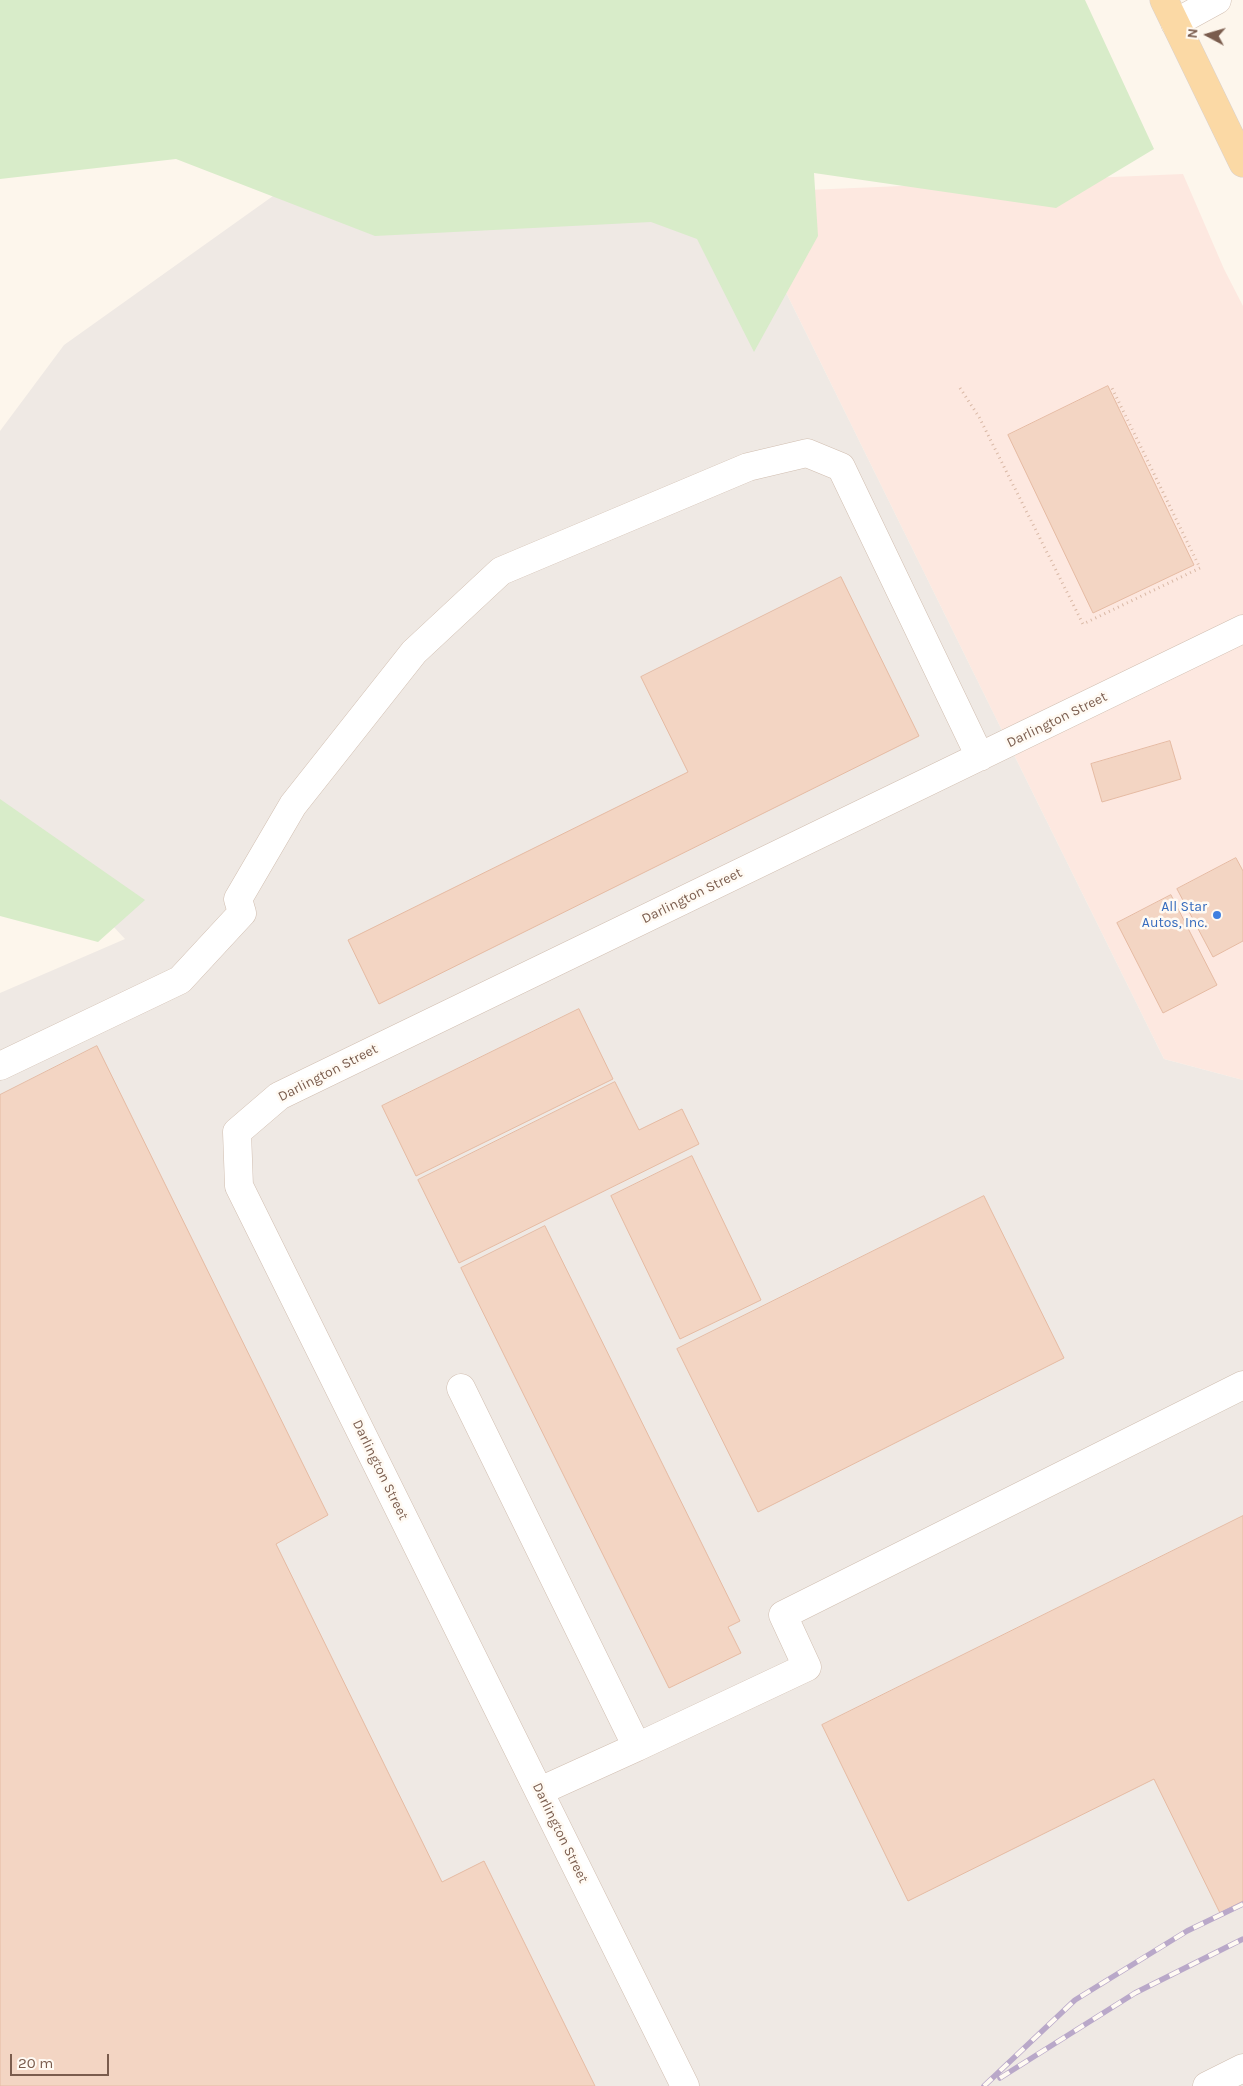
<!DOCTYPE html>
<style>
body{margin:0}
#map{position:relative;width:1243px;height:2086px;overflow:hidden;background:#fdf6ec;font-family:Karla,sans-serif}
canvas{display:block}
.north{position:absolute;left:1183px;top:10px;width:50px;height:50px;-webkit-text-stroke:4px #fffaf3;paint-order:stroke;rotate:276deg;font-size:14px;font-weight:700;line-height:20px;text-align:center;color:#7a5c4d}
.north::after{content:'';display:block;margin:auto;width:18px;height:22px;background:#7a5c4d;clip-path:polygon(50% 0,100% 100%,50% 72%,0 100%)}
.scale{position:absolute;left:10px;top:2054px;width:99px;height:22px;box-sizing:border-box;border:2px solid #7a5c4d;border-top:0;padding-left:6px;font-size:15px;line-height:18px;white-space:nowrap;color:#7a5c4d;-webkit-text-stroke:4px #fffaf3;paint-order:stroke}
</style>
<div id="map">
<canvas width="1243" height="2086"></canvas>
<div class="north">N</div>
<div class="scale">20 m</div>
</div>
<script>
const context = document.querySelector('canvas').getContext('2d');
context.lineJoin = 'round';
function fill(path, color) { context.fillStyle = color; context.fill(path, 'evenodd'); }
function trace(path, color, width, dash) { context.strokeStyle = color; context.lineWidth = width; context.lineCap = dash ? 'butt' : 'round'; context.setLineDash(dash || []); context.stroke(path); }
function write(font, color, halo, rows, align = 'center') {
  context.font = font + ' Karla,sans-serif'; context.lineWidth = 5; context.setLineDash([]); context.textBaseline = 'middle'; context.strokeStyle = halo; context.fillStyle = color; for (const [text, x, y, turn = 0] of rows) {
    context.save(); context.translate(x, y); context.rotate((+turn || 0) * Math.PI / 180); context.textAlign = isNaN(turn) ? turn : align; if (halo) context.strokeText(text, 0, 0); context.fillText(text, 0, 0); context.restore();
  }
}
const commercial = new Path2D(`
 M1183,174L1224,269L1243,306V1080L1164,1059L737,193Z`);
const industrial = new Path2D(`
 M737,193L1164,1059L1243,1080V2086H0V993L125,939L0,805V431L64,345L273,196Z`);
const green = new Path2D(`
 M0,0H1085L1154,149L1056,208L814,173L818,236L754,352L697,239L651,222L375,236L176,159L0,179Z
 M0,799L145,900L98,942L0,916Z`);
const building = new Path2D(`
 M1108,386L1194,565L1093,613L1008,435Z
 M841,577L919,736L379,1004L348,940L688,772L641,677Z
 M1170,741L1181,779L1102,802L1091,764Z
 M1236,858L1243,871V941L1213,957L1177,889Z
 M1171,895L1217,985L1163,1013L1117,923Z
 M579,1009L613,1079L416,1176L382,1106Z
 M97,1046L328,1515L276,1544L442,1882L484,1861L595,2086H0V1095Z
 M615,1082L639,1130L682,1109L699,1144L459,1263L418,1180Z
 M692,1156L761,1300L680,1339L611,1196Z
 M984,1196L1064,1358L758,1512L677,1349Z
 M545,1226L740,1621L728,1627L741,1653L669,1688L461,1268Z
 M1243,1516V1901L1220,1913L1154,1779L908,1901L822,1725Z`);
const path = new Path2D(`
 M960,388L979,417L1083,624L1200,568L1111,386`);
const minor = new Path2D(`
 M1175,23L1217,0
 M0,1066L180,980L242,913L238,899L293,805L414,652L501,571L748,467L807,453L841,467L980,757
 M461,1388L637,1747L540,1791
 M637,1747L807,1667L783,1615L1243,1385
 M685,2086L239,1186L237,1132L279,1096L1243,629
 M1207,2086L1243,2068`);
const major = new Path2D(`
 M1164,0L1243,163`);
const rail = new Path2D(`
 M1000,2078L1135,1993L1243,1939
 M984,2086L1075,2000L1187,1931L1243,1904`);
const markers = [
 [1217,915,5,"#3f7fe0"]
];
const streetNames = [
 ["Darlington Street",1057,720,-26],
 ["Darlington Street",692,896,-26],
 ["Darlington Street",328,1073,-27],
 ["Darlington Street",380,1470,64],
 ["Darlington Street",560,1833,64]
];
const shopNames = [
 ["All Star",1207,907],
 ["Autos, Inc.",1207,923]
];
fill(commercial, '#fde8e0');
fill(industrial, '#efe9e4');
fill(green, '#d8ecc9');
fill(building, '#f3d5c3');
trace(building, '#e6bba3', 1);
trace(minor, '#d1beb0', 29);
trace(major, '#dad1cd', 29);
trace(path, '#d9b8a5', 3, [1, 4]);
trace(minor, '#fff', 28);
trace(major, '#fbd9a5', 28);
trace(rail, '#b9a8c9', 5.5);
trace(rail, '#fffaf3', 4, [11]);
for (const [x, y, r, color] of markers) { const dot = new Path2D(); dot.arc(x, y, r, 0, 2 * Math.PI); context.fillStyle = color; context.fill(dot); trace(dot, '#fffaf3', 2); }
write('14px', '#7a5c4d', '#fffaf3', streetNames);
write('14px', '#366cbe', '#fffaf3', shopNames, 'right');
</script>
